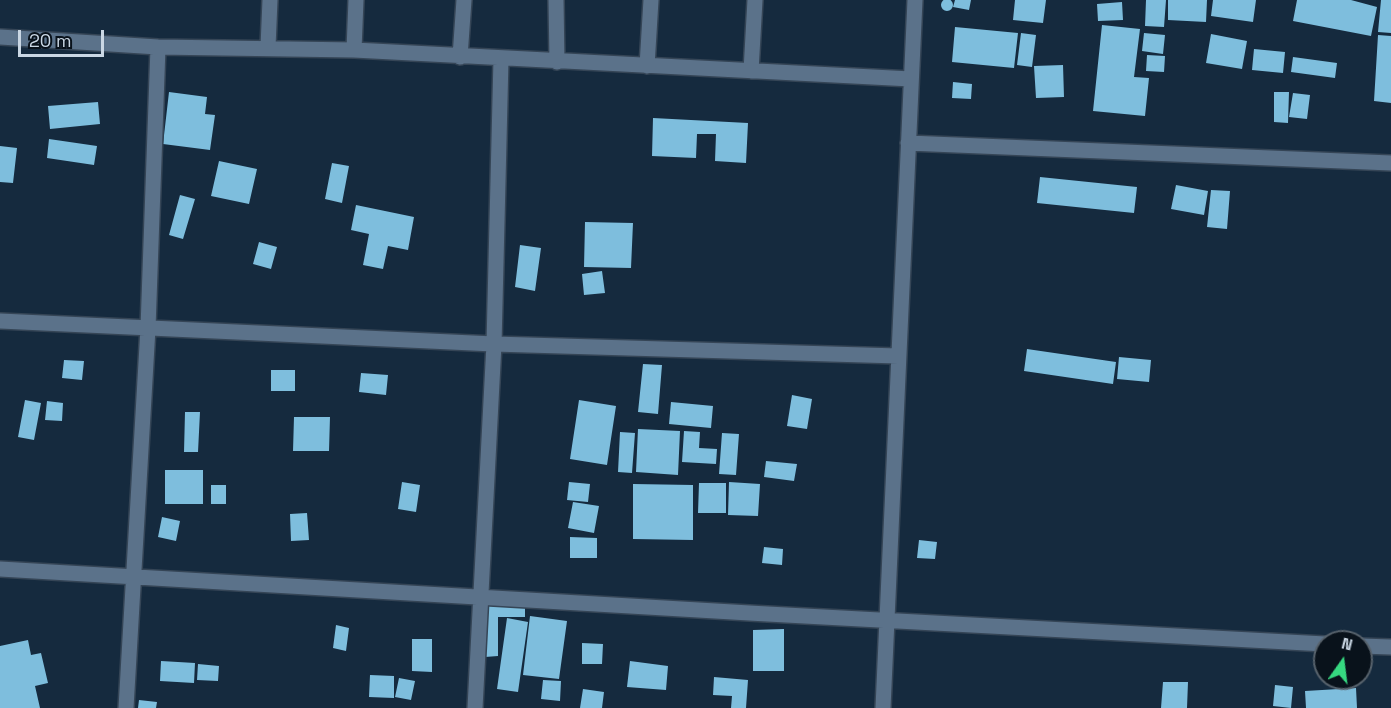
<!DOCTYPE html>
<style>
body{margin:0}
#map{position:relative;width:1391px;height:708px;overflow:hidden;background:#152a3e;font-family:"Space Grotesk",sans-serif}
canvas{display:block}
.north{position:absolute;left:1313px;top:630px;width:60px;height:60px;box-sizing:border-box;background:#09121b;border:2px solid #56616b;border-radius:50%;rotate:14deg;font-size:16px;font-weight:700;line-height:24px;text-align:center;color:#cad7e4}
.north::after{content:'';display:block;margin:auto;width:21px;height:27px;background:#36d880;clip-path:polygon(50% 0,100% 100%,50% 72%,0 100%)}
.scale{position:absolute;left:18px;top:30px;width:86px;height:27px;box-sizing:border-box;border:3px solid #cad7e4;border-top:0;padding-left:8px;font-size:18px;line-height:21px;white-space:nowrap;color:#cad7e4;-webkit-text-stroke:4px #09121b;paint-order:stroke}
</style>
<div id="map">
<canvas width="1391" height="708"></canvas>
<div class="north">N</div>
<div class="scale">20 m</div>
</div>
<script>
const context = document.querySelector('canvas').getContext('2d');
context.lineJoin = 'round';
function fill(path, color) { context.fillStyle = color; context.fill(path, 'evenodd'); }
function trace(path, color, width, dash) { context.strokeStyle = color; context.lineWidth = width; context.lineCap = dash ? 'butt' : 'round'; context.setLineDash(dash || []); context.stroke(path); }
const building = new Path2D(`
 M941 5a6 6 0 1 1 12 0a6 6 0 1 1-12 0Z
 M955,0H971L969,10L953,7Z
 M1015,0H1046L1043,23L1013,20Z
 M1146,0H1166L1164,27L1145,26Z
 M1168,0H1207L1206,22L1168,20Z
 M1213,0H1256L1253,22L1211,16Z
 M1297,0H1351L1377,7L1371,36L1293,21Z
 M1381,0H1391V33L1378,32Z
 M1122,2L1123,20L1098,21L1097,4Z
 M1102,25L1140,29L1134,77L1149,78L1145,116L1093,111Z
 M955,27L1018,33L1014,68L952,62Z
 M1021,33L1036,35L1032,67L1017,65Z
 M1144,33L1165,35L1163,54L1142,51Z
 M1211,34L1247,41L1242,69L1206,63Z
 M1378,35L1391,36V103L1374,101Z
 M1254,49L1285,52L1283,73L1252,70Z
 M1147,55L1165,56L1164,72L1146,71Z
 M1293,57L1337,63L1335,78L1291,72Z
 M1063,65L1064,97L1036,98L1034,66Z
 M953,82L972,84L971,99L952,98Z
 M169,92L207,97L205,114L215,115L210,150L163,144Z
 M1274,92H1289L1288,123L1274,122Z
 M1293,93L1310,95L1307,119L1289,117Z
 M98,102L100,124L50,129L48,106Z
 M653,118L748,123L746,163L715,161L716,134H697L696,158L652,156Z
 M49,139L97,146L94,165L47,158Z
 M0,146L17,148L13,183L0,182Z
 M219,161L257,169L249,204L211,196Z
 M332,163L349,166L342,203L325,199Z
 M1040,177L1137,187L1134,213L1037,203Z
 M1176,185L1208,191L1204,215L1171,209Z
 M1211,190L1230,191L1227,229L1207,227Z
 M180,195L195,199L183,239L169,235Z
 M356,205L414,217L408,250L388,246L383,269L363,265L369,234L351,230Z
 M585,222L633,223L631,268L584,267Z
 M259,242L277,247L271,269L253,264Z
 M520,245L541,248L535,291L515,287Z
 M602,271L605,293L584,295L582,274Z
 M1027,349L1116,362L1113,384L1024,371Z
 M1119,357L1151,360L1149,382L1117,379Z
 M64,360L84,361L82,380L62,378Z
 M643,364L662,365L658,414L638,412Z
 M271,370H295V391H271Z
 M361,373L388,375L386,395L359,392Z
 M792,395L812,399L807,429L787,426Z
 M25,400L41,403L34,440L18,437Z
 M579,400L616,406L607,465L570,459Z
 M47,401L63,403L62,421L45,420Z
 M671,402L713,406L711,428L669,424Z
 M185,412H200L198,452H184Z
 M294,417H330L329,451H293Z
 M638,429L680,431L678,475L636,472Z
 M684,431L700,432L699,448L717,449L716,464L682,462Z
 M620,432L635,433L632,473L618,472Z
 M722,433L739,434L736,475L719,474Z
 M766,461L797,464L794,481L764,477Z
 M165,470H203V504H165Z
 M402,482L420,485L416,512L398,509Z
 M569,482L590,484L588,502L567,500Z
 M729,482L760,484L758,516L728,515Z
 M699,483H726V513H698Z
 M633,484L693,485V540L633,539Z
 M211,485H226V504H211Z
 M573,502L599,506L594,533L568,528Z
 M307,513L309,540L291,541L290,514Z
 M162,517L180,521L176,541L158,537Z
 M570,537L597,538V558H570Z
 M919,540L937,542L935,559L917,558Z
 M764,547L783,549L782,565L762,563Z
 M525,600V617H498V656L485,657V601Z
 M530,616L567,621L559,679L523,675Z
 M507,618L528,622L518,692L497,689Z
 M336,625L349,628L346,651L333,648Z
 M784,629V671H753V630Z
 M412,639H432V672L412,671Z
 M28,640L31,655L41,653L48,683L35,686L40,708H0V646Z
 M582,643L603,644L602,664H582Z
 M161,661L195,663L194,683L160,681Z
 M630,661L668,666L666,690L627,687Z
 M198,664L219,666L218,681L197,680Z
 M370,675L394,676V698L369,697Z
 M714,677L748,680L746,708H731L732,696L713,695Z
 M399,678L415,681L411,700L395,697Z
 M543,680L561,681L560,701L541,699Z
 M1163,682H1188L1187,708H1161Z
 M1275,685L1293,687L1291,708L1273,706Z
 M1356,688L1357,708H1306L1305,691Z
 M583,689L604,692L602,708H580Z
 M139,700L157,702L156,708H138Z`);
const minor = new Path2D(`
 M556,0L557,62
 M0,37L158,47L354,50L911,79
 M268,47L270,0
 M354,50L356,0
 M460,57L464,0
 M647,66L651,0
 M751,71L755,0
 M908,143L1391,163
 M0,321L494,344L898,356
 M0,569C442,595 883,622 1325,644
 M1361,646L1391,647
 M126,708L148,328L158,47
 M475,708L494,344L501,59
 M883,708L915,0`);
fill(building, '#7ebedd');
trace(minor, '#354556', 18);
trace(minor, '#5b728a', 15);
</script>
